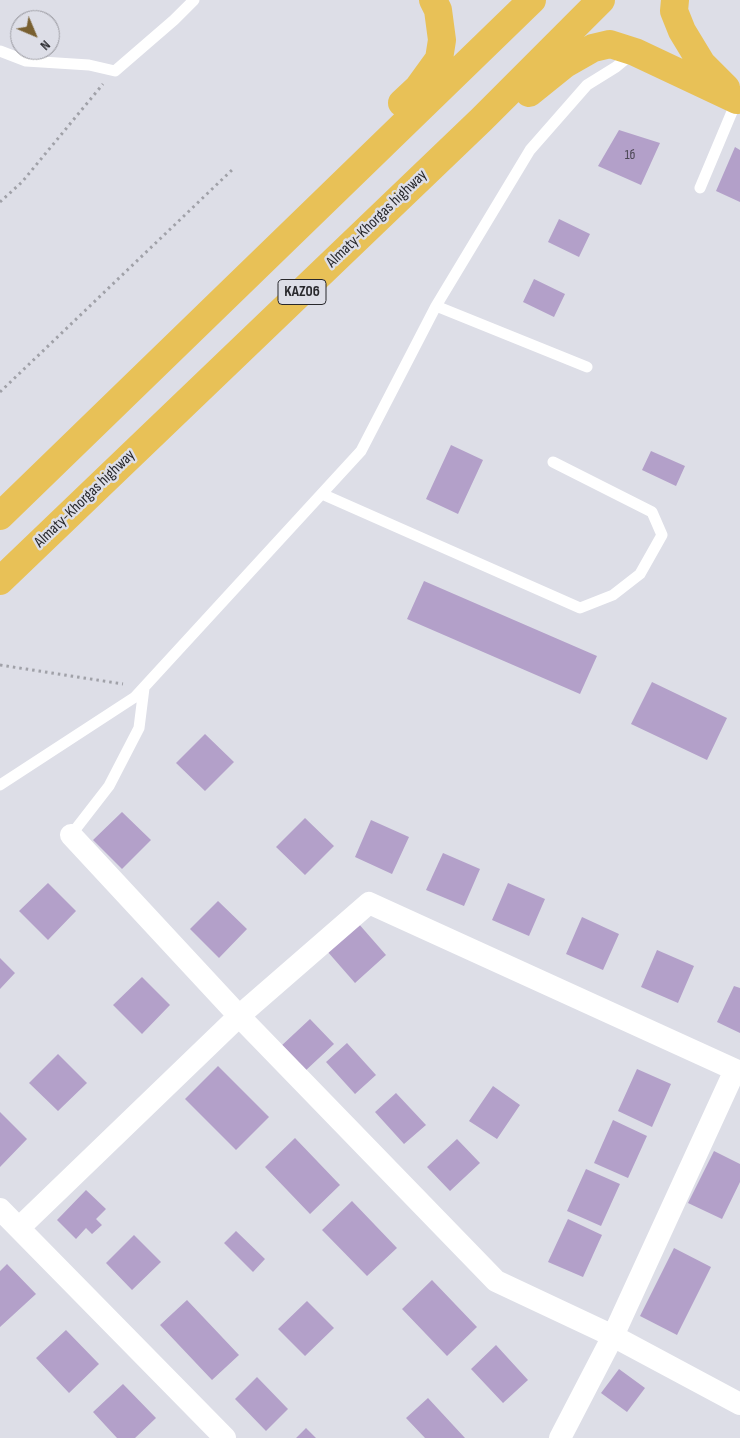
<!DOCTYPE html>
<meta charset="utf-8">
<style>
body{margin:0}
#map{position:relative;width:740px;height:1438px;overflow:hidden;background:#dddee7;font-family:"Sofia Sans Condensed",sans-serif}
canvas{display:block}
.north{position:absolute;left:10px;top:10px;width:50px;height:50px;box-sizing:border-box;background:#dddee7;border:1px solid #95959c;border-radius:50%;rotate:135deg;font-size:14px;font-weight:700;line-height:20px;text-align:center;color:#28282c}
.north::after{content:'';display:block;margin:auto;width:18px;height:22px;background:#796031;clip-path:polygon(50% 0,100% 100%,50% 72%,0 100%)}
</style>
<div id="map">
<canvas width="740" height="1438"></canvas>
<div class="north">N</div>
</div>
<script>
const context = document.querySelector('canvas').getContext('2d');
context.lineJoin = 'round';
function fill(path, color) { context.fillStyle = color; context.fill(path, 'evenodd'); }
function trace(path, color, width, dash) { context.strokeStyle = color; context.lineWidth = width; context.lineCap = dash ? 'butt' : 'round'; context.setLineDash(dash || []); context.stroke(path); }
function write(font, color, halo, rows, align = 'center') {
  context.font = font + ' "Sofia Sans Condensed",sans-serif'; context.lineWidth = 5; context.setLineDash([]); context.textBaseline = 'middle'; context.strokeStyle = halo; context.fillStyle = color; for (const [text, x, y, turn = 0] of rows) {
    context.save(); context.translate(x, y); context.rotate((+turn || 0) * Math.PI / 180); context.textAlign = isNaN(turn) ? turn : align; if (halo) context.strokeText(text, 0, 0); context.fillText(text, 0, 0); context.restore();
  }
}
const building = new Path2D(`
 M619,130L660,143L641,185L598,166Z
 M735,147L740,150V202L716,191Z
 M559,219L590,234L579,257L548,242Z
 M534,279L565,294L554,317L523,302Z
 M451,445L483,460L458,514L426,499Z
 M651,451L685,466L676,486L642,470Z
 M424,581L597,656L580,694L407,619Z
 M652,682L727,718L707,760L631,724Z
 M205,734L234,762L205,791L176,763Z
 M122,812L151,840L122,869L93,840Z
 M305,818L334,846L305,875L276,847Z
 M371,820L409,837L392,874L355,857Z
 M443,853L480,869L464,906L426,890Z
 M48,883L76,911L48,940L19,911Z
 M508,883L545,899L529,936L492,920Z
 M218,901L247,929L219,958L190,929Z
 M582,917L619,934L603,970L566,954Z
 M358,923L386,955L355,983L327,951Z
 M657,950L694,966L678,1003L641,987Z
 M0,958L15,973L0,989Z
 M142,977L170,1005L142,1034L113,1005Z
 M734,986L740,988V1033L717,1022Z
 M310,1019L334,1044L304,1072L280,1047Z
 M347,1043L376,1075L355,1094L326,1062Z
 M58,1054L87,1083L58,1111L29,1083Z
 M218,1066L269,1117L236,1150L185,1099Z
 M637,1069L671,1084L652,1127L618,1111Z
 M493,1086L520,1105L497,1139L469,1121Z
 M396,1093L426,1125L404,1144L375,1112Z
 M0,1112L27,1139L0,1167Z
 M613,1120L647,1136L628,1178L594,1163Z
 M295,1138L340,1185L310,1214L265,1167Z
 M457,1139L480,1163L450,1191L427,1167Z
 M714,1151L740,1164V1182L722,1219L688,1203Z
 M586,1169L620,1184L601,1226L567,1211Z
 M86,1190L106,1209L96,1219L102,1225L92,1234L86,1228L76,1239L57,1220Z
 M352,1201L397,1248L367,1276L322,1230Z
 M568,1219L602,1235L583,1277L548,1262Z
 M236,1231L265,1259L253,1272L224,1243Z
 M134,1235L161,1262L132,1290L106,1263Z
 M674,1248L711,1267L677,1335L640,1316Z
 M7,1264L36,1294L0,1327V1271Z
 M432,1280L477,1327L447,1356L402,1309Z
 M187,1300L239,1355L212,1380L160,1325Z
 M307,1301L334,1328L305,1356L278,1329Z
 M66,1330L99,1364L69,1393L36,1358Z
 M496,1345L528,1380L503,1403L471,1369Z
 M619,1369L645,1388L627,1412L601,1393Z
 M257,1377L288,1409L266,1431L235,1399Z
 M123,1384L156,1418L135,1438H117L93,1412Z
 M428,1398L465,1438H425L406,1418Z
 M306,1428L316,1438H296Z`);
const path = new Path2D(`
 M0,202L22,182L103,84
 M0,392L233,169
 M0,665L123,684`);
const lane = new Path2D(`
 M0,51L26,61L89,65L115,71L174,20L194,0
 M700,188L737,100
 M436,306L587,367
 M322,494L580,608L613,595L640,574L662,535L652,512L553,462
 M0,785L135,697L361,451L436,306L530,150L587,85L616,67L633,53
 M71,835L109,786L139,728L144,688`);
const street = new Path2D(`
 M71,835L239,1016L496,1281L613,1336L740,1404
 M0,1209L225,1438
 M19,1228L239,1016L369,903L740,1072
 M560,1438L613,1336L735,1070`);
const highway = new Path2D(`
 M675,0L674,11L682,31L702,64L726,88
 M529,93L565,64L593,48L610,44L635,52L737,100
 M402,103L418,88L439,59L442,40L438,10L433,0
 M0,516L532,0
 M0,581L482,119L601,0`);
const numberNames = [
 ["1б",630,155]
];
const shields = [
 [302,292,48]
];
const shieldNames = [
 ["KAZ06",302,292]
];
const streetNames = [
 ["Almaty-Khorgas highway",377,219,-44],
 ["Almaty-Khorgas highway",85,499,-44]
];
fill(building, '#b3a0c9');
trace(path, '#a0a1a8', 3, [2.5, 4]);
trace(lane, '#fff', 11);
trace(street, '#fff', 22);
trace(highway, '#e8c157', 28);
write('14px', '#4b4653', null, numberNames);
for (const [x, y, w] of shields) { const box = new Path2D(); box.roundRect(x - w / 2, y - 12.5, w, 25, 4); context.fillStyle = '#dddee7'; context.fill(box); trace(box, '#28282c', 1); }
write('bold 15px', '#28282c', null, shieldNames);
write('16px', '#28282c', '#dddee7', streetNames);
</script>
